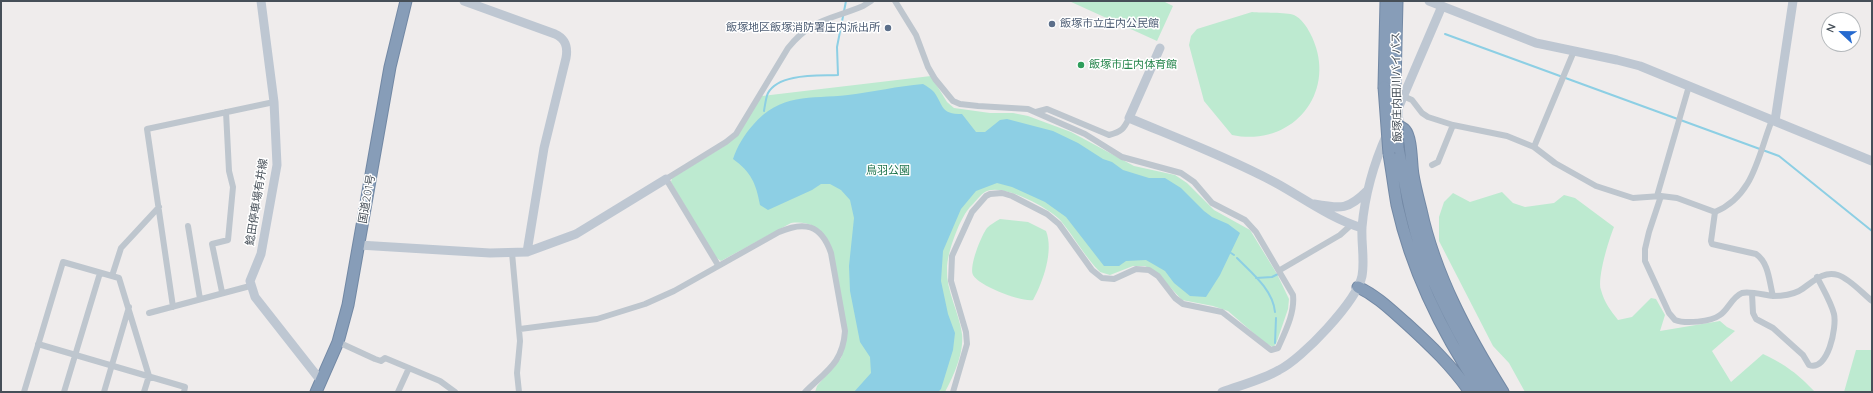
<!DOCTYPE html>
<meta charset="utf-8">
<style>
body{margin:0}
#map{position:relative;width:1873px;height:393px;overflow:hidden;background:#efecec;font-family:Quicksand,sans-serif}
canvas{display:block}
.frame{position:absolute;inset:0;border:2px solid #464f58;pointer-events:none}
.north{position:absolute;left:1821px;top:12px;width:40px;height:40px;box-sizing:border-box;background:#fff;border:1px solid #b5b9bc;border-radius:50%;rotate:292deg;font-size:11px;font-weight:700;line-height:16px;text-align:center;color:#464f58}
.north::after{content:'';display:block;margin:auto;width:14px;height:18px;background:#266acf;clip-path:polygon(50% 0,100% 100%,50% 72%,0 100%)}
</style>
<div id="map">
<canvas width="1873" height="393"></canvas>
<div class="frame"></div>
<div class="north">N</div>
</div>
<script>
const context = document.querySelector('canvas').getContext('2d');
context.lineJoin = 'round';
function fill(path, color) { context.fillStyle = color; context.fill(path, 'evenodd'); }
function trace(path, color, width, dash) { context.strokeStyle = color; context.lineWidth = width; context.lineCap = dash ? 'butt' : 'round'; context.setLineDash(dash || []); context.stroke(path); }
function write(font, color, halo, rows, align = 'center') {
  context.font = font + ' Quicksand,"Noto Sans JP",sans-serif'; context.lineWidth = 3; context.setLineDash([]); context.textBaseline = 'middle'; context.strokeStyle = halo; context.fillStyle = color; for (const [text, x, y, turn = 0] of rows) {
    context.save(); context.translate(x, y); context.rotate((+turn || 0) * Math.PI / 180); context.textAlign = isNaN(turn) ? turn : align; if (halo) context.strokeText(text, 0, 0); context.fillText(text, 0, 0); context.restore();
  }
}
const green = new Path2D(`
 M1069,1H1163L1173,6L1157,41Z
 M1252,12C1262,13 1286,12 1294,15C1301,18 1307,27 1310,33C1340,90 1294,148 1232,135L1204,101L1189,45L1191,36L1197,29Z
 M931,76L947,102L954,108L990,113H1013L1028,116L1071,132L1134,166L1175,175L1187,183L1214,210L1250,230L1277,274L1289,299L1288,309L1276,344L1273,347L1265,343L1228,311L1213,306L1182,300L1156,272L1145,266H1133L1110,275L1100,272C1085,257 1075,238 1061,221C1050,208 1001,182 985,192C980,195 976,201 972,205C960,216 947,253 947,269C946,291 959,312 962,334C964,353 954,375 945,392H815L817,386L841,358L847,337L828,240C818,226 807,221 791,223L721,261L715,257L671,182L672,178L726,145L762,96Z
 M1502,192L1513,203L1525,207L1554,203L1564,195L1575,198L1614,227C1609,239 1597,278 1601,290C1604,302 1611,311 1618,320L1632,317L1651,298L1656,299L1665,315L1660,331L1720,321L1727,327L1735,331L1712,351L1731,382L1763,354C1786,365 1798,374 1815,392H1525L1509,363L1493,346L1439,241V217L1444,202L1453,193L1470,202Z
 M1000,219L1028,222L1046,231C1054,251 1043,282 1033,300C1021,302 979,286 973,275C969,266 981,236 987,228C991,224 995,222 1000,219Z
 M1856,350H1872V392H1844Z`);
const water = new Path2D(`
 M923,84C927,86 931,89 934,92C944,106 940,114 962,114L976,132H985L1000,120L1007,119L1053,131L1078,143L1103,159L1112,162L1123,170L1149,178H1165L1181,188L1204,211L1212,217L1228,224L1240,233L1220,275L1206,297L1190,296L1174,283L1165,271L1146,260L1126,261L1119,266H1104L1066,217L1045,202L1012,187L997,183L976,191L961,209L943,251L941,281L948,314L955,333L953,350L941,389L938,392H854L871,373L870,357L860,342L850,291L849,266L854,218L850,200L841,190L830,184H821L812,190L768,210L760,205C756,183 751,172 733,159C737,147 744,135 753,125C780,93 810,99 848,95C873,92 898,86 923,84Z`);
const stream = new Path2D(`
 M1445,34L1779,156L1872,231
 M764,111C765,105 766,97 768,93C779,73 818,76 838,75L837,47L846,1
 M1231,253L1234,255
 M1237,258C1252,273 1273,290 1275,312
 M1256,278L1272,277L1278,274
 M1275,343L1276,318`);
const street = new Path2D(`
 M895,1L916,35L928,67L935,79L953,101L960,104L978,106L1028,109L1085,134L1122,157L1181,173L1194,182L1212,203L1245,220L1256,232L1293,295C1295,313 1285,332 1278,348L1271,350L1222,312L1183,304L1175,298L1158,276L1149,270L1136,269L1114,279L1102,278L1092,270L1059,224L1047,214L1012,196L1002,193L990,194L986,196L972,212L952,256L951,281L966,332L967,344L953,392
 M1403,96L1412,100L1422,113L1428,117L1453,125L1507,136L1534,147L1555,163L1596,186L1633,198L1661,196L1677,198L1715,212C1754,196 1758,155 1772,120
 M1036,112L1047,109L1109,135C1121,132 1124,129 1129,118
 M1534,147L1574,51
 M1432,165L1438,162L1453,125
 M1657,196L1689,86
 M1661,196L1649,232L1645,249V261L1669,313L1675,320C1685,324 1711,322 1720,315C1728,310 1732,297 1742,293C1750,291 1764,295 1773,296
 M1715,212L1711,241L1712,244L1756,254C1769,263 1769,281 1773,296C1782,296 1791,295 1799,291C1811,284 1822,270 1838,275C1850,279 1862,293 1872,301
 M188,226L200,299
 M512,253L520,341L517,373L519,392
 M718,265L666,179L726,142L736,134L788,48C812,18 830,20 863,6L871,1
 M1280,270L1340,235L1351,225
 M112,276L121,248L159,207
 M222,292L212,244L228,240L233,187L229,171L226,112
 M1752,294L1753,313L1756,319L1773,328L1803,355L1809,365C1828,372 1837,327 1834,314C1831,302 1823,289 1817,277
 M173,307L147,129L274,102
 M149,313L250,286
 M520,329L597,319L645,304L674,291L779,232C804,221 821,224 831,253L845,331C843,363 826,371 805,392
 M338,342L375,359L381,361L385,358L440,381L455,392
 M38,344L185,387L184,392
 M24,392L63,262L119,278L149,376L144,392
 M64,392L100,273
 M104,392L129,307
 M398,392L409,368`);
const secondary = new Path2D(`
 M261,1L274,102L277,165L261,254L250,281L255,297L321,381
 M464,1L555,34C566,39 568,47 566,58L544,148L527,252
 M1429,1L1536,43L1617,60L1640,66L1872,161
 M1160,48L1129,118C1179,139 1229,158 1276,183C1305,199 1330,218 1362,228
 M1397,111L1442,6
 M1775,121L1793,1
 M1314,204C1342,209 1348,210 1368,190
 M359,245L490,253L527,252L576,234L666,179
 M1222,392C1241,385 1262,380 1279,370C1302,359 1357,301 1362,276C1365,260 1361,243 1362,227C1365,193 1373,165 1387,134`);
const highway = new Path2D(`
 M1395,85L1397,1
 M1384,87L1386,1
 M1392,122C1396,125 1402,127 1405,130C1412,138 1411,164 1413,175C1415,187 1418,198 1421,210C1435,275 1468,336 1503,392
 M1398,148C1406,187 1412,229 1427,266C1445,310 1468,352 1494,392
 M1389,154C1392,171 1394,188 1397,205C1412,272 1444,336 1482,392
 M1358,287C1377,296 1391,310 1407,324C1430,345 1452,366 1470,392
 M316,392L338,342L348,305L390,67L406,1`);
const highwayBridge = new Path2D(`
 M1395,85L1398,148
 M1384,87L1389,154`);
const markers = [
 [1052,24,4,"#5c6f8a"],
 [888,28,4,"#5c6f8a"],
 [1081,65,4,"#2e9e5b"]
];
const serviceNames = [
 ["飯塚市立庄内公民館",1060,24],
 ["飯塚地区飯塚消防署庄内派出所",880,28,"right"]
];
const leisureNames = [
 ["飯塚市庄内体育館",1089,65]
];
const streetNames = [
 ["飯塚庄内田川バイパス",1397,87,-91],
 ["国道201号",367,199,-80],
 ["鯰田停車場有井線",257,202,-81]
];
const parkNames = [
 ["鳥羽公園",888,171]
];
fill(green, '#bdead0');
fill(water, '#8dcfe4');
trace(stream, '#8dcfe4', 2);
trace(highway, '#7288a4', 13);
trace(street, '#bec6ce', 6);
trace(secondary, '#bec7d2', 9);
trace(highway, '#879db8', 11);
trace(highwayBridge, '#7288a4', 13, []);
trace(highwayBridge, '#879db8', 11);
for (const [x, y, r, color] of markers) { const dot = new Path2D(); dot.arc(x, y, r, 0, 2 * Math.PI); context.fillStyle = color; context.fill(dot); trace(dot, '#fff', 1.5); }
write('11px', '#4e5e75', '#fff', serviceNames, 'left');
write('11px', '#27864d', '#fff', leisureNames, 'left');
write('11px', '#464f58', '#fff', streetNames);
write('11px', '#1d734b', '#fff', parkNames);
</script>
